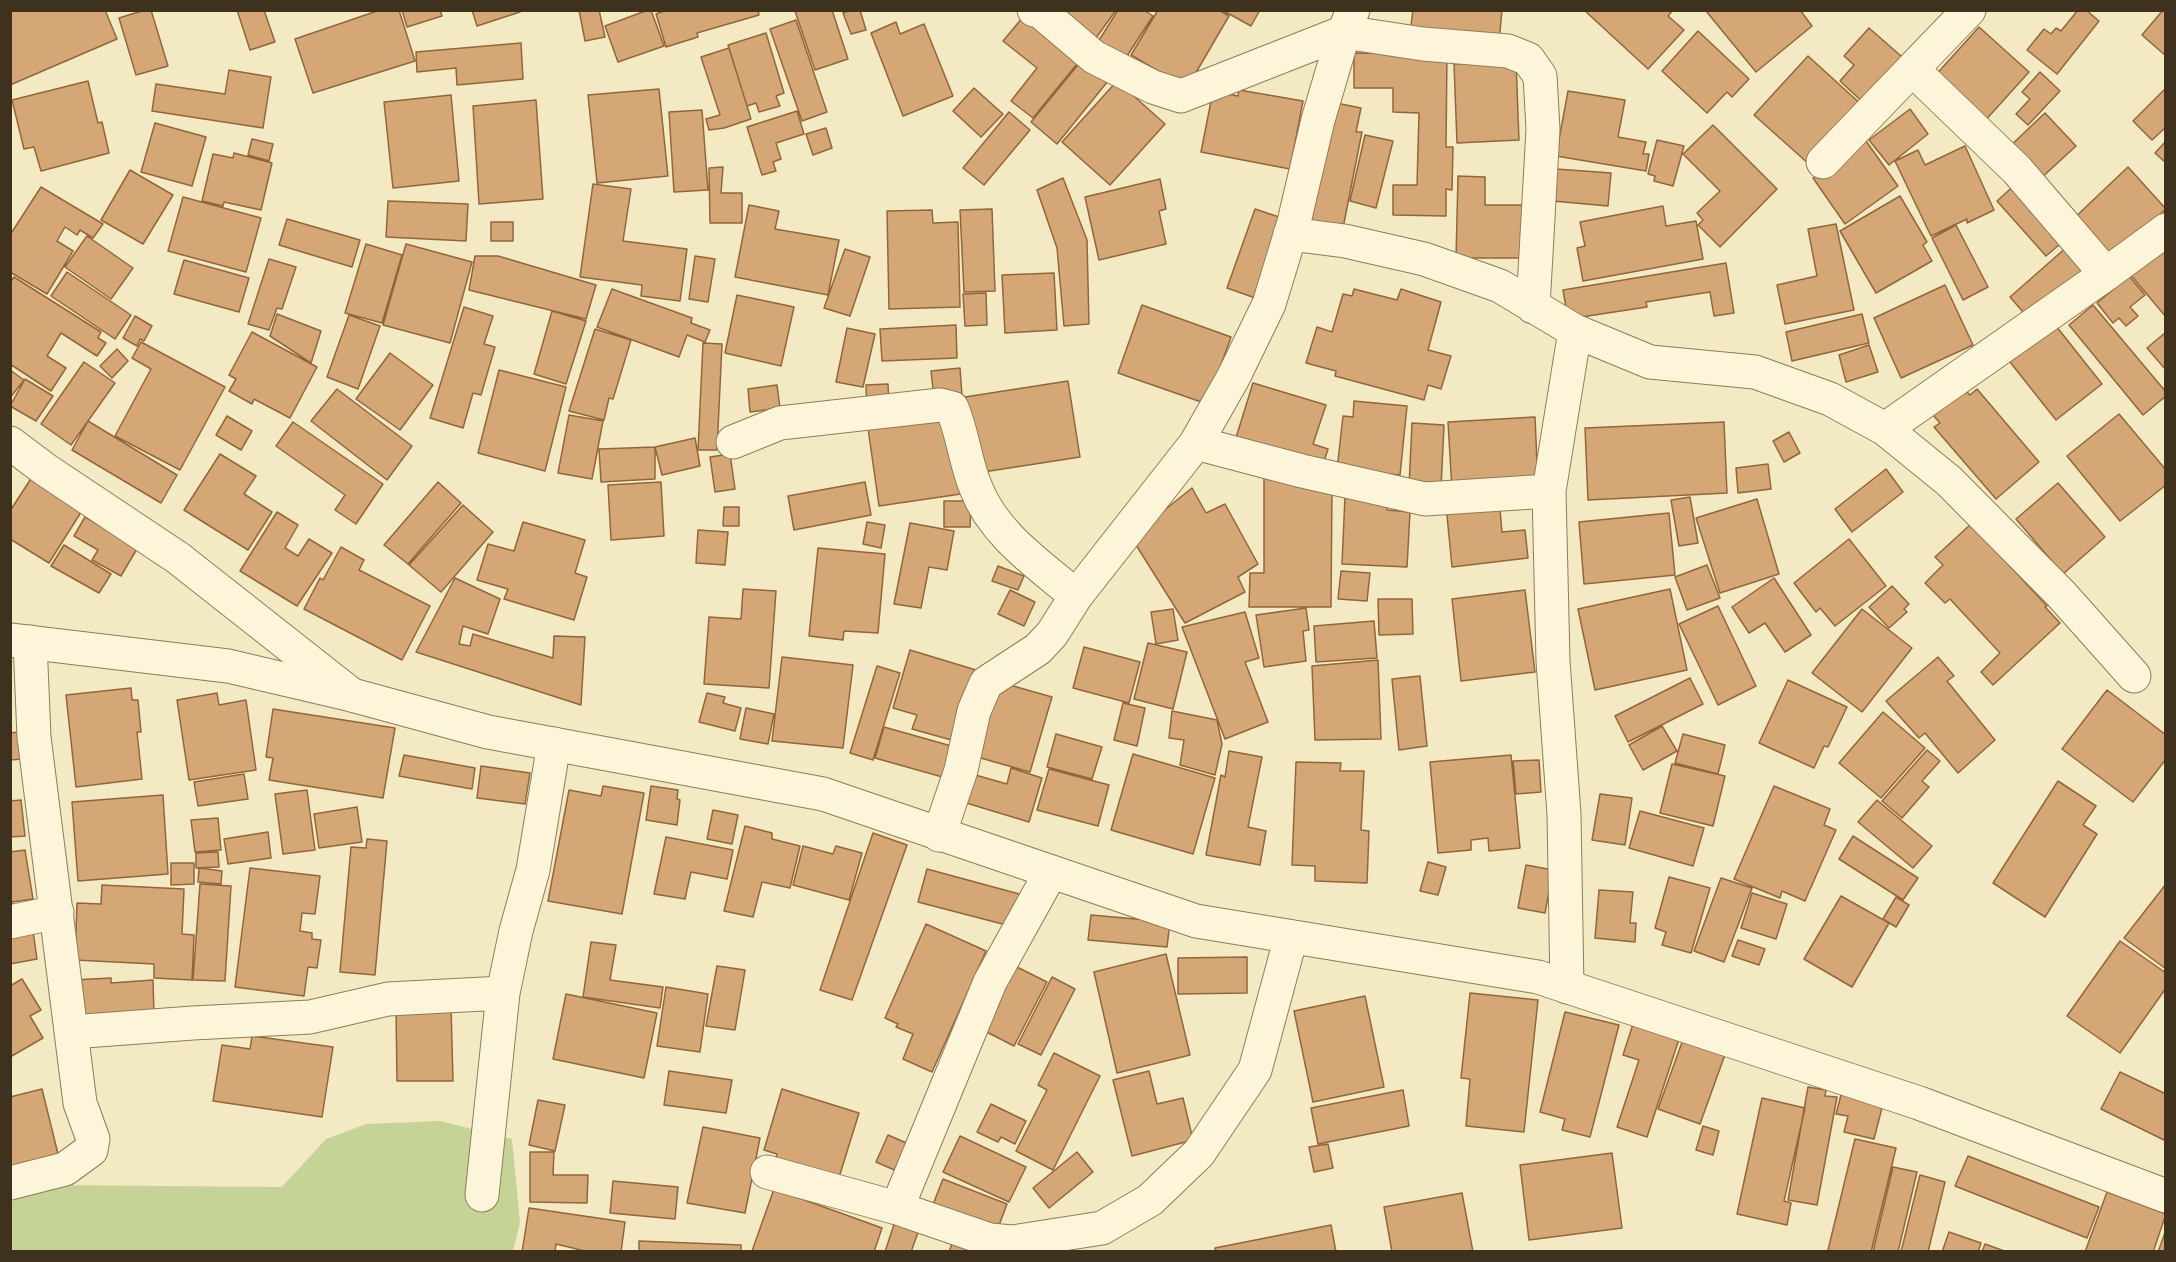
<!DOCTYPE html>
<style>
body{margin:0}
#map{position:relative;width:2176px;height:1262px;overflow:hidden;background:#f3eac4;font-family:"Crimson Pro",serif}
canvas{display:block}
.frame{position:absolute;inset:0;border:12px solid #3e311d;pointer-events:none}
</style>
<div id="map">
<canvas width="2176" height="1262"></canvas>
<div class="frame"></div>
</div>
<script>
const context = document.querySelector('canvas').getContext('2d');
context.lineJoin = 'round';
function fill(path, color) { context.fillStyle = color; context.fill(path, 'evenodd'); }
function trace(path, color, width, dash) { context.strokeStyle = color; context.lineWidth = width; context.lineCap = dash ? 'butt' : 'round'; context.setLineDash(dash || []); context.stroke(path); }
const green = new Path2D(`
 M440,1121L512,1139L520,1223L513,1251H11L10,1189L50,1185L282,1187L326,1139L366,1124Z`);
const building = new Path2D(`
 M10,10H105L117,39L10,85Z
 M145,10H151L168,66L136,75L119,18Z
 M237,10H264L275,42L250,50Z
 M380,10H399L415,61L313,93L295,39Z
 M402,10H440L442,16L407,27Z
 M472,10H520V12L477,26Z
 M579,10H599L605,37L585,41Z
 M648,10H651L664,46L618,62L605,26Z
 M667,10H758L759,15L697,33L698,37L666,47L656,14Z
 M832,10L848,59L815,70L795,11Z
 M851,10H860L866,30L851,34L843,13Z
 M1057,10H1116L1096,38Z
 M1118,10H1144L1153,16L1125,59L1098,42Z
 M1158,10H1219L1229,16L1187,88L1131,55Z
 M1222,10H1260L1251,26Z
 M1413,10H1502L1499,42L1410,33Z
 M1584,10H1673L1668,16L1684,30L1648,69Z
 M1800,10L1812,26L1756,72L1706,11Z
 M2078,10H2086L2099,21L2057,74L2027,50L2044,29L2051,34L2056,28L2061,31Z
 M2163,10H2166V56L2142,35Z
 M1023,17L1081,59L1033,118L1011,101L1037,68L1003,41Z
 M796,20L827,112L802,121L770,29Z
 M896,22L900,34L924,24L953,96L903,116L871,33Z
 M1979,27L2029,72L1983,123L1933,78Z
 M1869,28L1909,63L1868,107L1840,81L1854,65L1844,56Z
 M1698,31L1749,79L1732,97L1727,92L1707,113L1662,71Z
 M766,33L784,93L776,96L780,106L759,112L756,103L747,106L728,45Z
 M521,43L523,79L457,85L456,68L417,72L416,52Z
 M729,48L751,119L724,128L709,130L706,119L720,115L701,57Z
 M1354,53L1447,54L1446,147H1453L1452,190L1446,189V216L1393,215V185H1417L1419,113L1393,112V88H1354Z
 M1808,56L1864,107L1810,165L1754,115Z
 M1082,60L1108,81L1057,144L1031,122Z
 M1516,61L1519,140L1457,143L1454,64Z
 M229,70L271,77L263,128L152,111L156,84L225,94Z
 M2040,72L2060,91L2028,125L2016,114L2030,99L2022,92Z
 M88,81L98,123L102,122L109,153L41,171L34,147L24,149L12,100Z
 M1117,81L1165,124L1110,185L1062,142Z
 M974,88L1003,114L981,137L953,111Z
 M2166,88V127L2152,140L2133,121Z
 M659,89L668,176L597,183L588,95Z
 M1239,90L1303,101L1290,169L1201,152L1213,91L1238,96Z
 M1568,91L1625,100L1618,137L1646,142L1643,154H1649L1646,171L1556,156Z
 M451,95L459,181L393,188L384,102Z
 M536,100L543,199L479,204L473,106Z
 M1326,101L1361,108L1356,132H1362L1343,228L1303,221Z
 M1910,109L1928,134L1889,165L1869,140Z
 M702,110L708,190L674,192L669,112Z
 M797,111L804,134L776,143L781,159L773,162L776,171L762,175L747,127Z
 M1009,112L1030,130L984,185L963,168Z
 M2045,113L2076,146L2038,181L2007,149Z
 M155,123L206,137L192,186L141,172Z
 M1713,125L1777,189L1720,247L1698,225L1703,220L1697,213L1720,191L1683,154Z
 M826,128L832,148L813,155L806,134Z
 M1365,135L1393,141L1376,208L1350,201Z
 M252,139L273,144L269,161L248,155Z
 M1657,140L1684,146L1673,186L1654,181L1655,176L1648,174Z
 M1866,141L1898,186L1845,224L1813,178Z
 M2166,141V163L2155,153Z
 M1965,146L1994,210L1967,223V219L1931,236L1895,161L1918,150L1925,165Z
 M234,153L272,163L261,210L224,202L223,206L202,201L213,154L233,158Z
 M723,167L721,193H742V223H710L709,168Z
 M2128,167L2166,209L2108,263L2069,223Z
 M1556,169L1611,173L1608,206L1553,201Z
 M130,170L173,195L143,244L101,220Z
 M1458,176L1485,177V205H1523L1522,258H1456Z
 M1063,178L1087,240L1089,324L1064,326L1057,248L1037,190Z
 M1160,179L1166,209L1159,211L1166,244L1099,260L1085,197Z
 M2018,182L2067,238L2046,256L1997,201Z
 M593,184L631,189L623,241L687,249L680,301L641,296L642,285L580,277Z
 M41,187L103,224L93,238L80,230L77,235L65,227L57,241L73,251L47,294L10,272V235Z
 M1900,196L1927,242L1923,245L1932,261L1876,293L1840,231Z
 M183,197L261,218L246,272L168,251Z
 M388,201L468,204L466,241L386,237Z
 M749,205L779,211L775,229L839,240L828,295L735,277Z
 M1663,206L1666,226L1696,221L1703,259L1583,281L1577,248L1585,246L1580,222Z
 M992,209L995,291L964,292L960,210Z
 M1255,209L1288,220L1261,300L1227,288Z
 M932,210L933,223L958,222L960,307L889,309L887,211Z
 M287,219L360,240L352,267L279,245Z
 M491,222H513V241H491Z
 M1836,224L1854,310L1785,324L1777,285L1817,276L1808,229Z
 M1956,225L1988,287L1963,300L1932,238Z
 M87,236L133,268L111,299L65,267Z
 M366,244L402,255L382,323L345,313Z
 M406,244L472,262L450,343L383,325Z
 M2166,244V317L2130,274Z
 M2068,246L2088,269L2030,320L2010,297Z
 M845,249L870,257L850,316L824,308Z
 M475,256H498L596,285L586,319L469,290Z
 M695,256L715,259L708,302L689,299Z
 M269,259L296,267L282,309L277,308L269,330L248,324Z
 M184,260L249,278L239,312L174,294Z
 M1726,263L1734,313L1714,316L1710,292L1646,302L1647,307L1568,319L1563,290Z
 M67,272L131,315L115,339L51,296Z
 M1054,273L1057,330L1005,333L1002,275Z
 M2129,276L2145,295L2130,307L2138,316L2126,326L2119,318L2113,323L2097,303Z
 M14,277L101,332L98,338L106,343L97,356L61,333L47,356L66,368L51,391L10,364V283Z
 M1945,285L1973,345L1901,378L1874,318Z
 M612,289L692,318L691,323L710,330L705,342L687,335L679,357L597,327Z
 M1354,289L1397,300L1401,289L1441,302L1428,350L1451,356L1441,389L1428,385L1424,400L1335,376L1336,371L1306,363L1317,327L1332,332L1343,294L1352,296Z
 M986,293L987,325L965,326L963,294Z
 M737,295L794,307L781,366L725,353Z
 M1142,305L1231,337L1207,404L1118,373Z
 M2093,305L2166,392V396L2143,415L2069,325Z
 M464,307L493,316L484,344L495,347L481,395L473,393L463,428L430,418Z
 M552,311L586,321L566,384L534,374Z
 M277,314L321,331L311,363L270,336Z
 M1862,314L1869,343L1792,361L1786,332Z
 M349,315L380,326L358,389L327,377Z
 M135,316L152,326L144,341L140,339L137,346L123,338Z
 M956,325L957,358L882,361L880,329Z
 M2056,326L2102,384L2056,420L2010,362Z
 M847,328L875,334L863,387L836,382Z
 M595,329L631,340L613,399L609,398L604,420L569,411Z
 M252,332L317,367L290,418L254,399L252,404L229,391L236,379L229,375Z
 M2166,332V370L2147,348Z
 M141,342L225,387L180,470L115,436L151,369L132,358Z
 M703,343L722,344L717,450H698Z
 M1869,345L1878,372L1846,382L1839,355Z
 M117,349L128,361L112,378L100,366Z
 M390,353L433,385L400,430L356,399Z
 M84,362L115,383L71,445L41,424Z
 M960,368L962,395L934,398L931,371Z
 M10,370L24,380L10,398Z
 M499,370L566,387L545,471L478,453Z
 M25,379L53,396L36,421L10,406Z
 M1068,381L1080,457L977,473L965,397Z
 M1253,383L1326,405L1313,444L1328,449L1321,471L1234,444Z
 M888,384L889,407L867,409L866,385Z
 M777,385L780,408L750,412L748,389Z
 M337,389L412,446L387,480L311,421Z
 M1964,389L1970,395L1977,389L2039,462L1996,499L1934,427L1940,423L1933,415Z
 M1354,401L1407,406L1400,475L1337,470L1343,416L1353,417Z
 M2119,414L2166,470V485L2120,521L2067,456Z
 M569,415L603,421L592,479L558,473Z
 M227,416L252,431L241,450L216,435Z
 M950,416L961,494L879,506L868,428Z
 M1535,417L1538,485L1452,490L1448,422Z
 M88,421L177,475L161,503L72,450Z
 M293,422L383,484L356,524L335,510L345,495L276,446Z
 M1724,422L1727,493L1588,500L1585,428Z
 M1412,423L1444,425L1441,488L1409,487Z
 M1789,432L1800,453L1784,462L1773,441Z
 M695,438L700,466L662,475L655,447Z
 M655,447V479L601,482L599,449Z
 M220,454L256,476L244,494L272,512L248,550L184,510Z
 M730,454L735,489L715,492L710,457Z
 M1768,464L1771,489L1738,493L1736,468Z
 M1264,466L1332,486L1331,607H1249L1250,573H1264Z
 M1886,469L1903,492L1852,532L1835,509Z
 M32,477L83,509L49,563L10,539V511Z
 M438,482L461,503L408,564L384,545Z
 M661,482L664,536L611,540L608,485Z
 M865,482L871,515L794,530L788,496Z
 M2058,483L2105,537L2063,574L2016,519Z
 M1192,488L1206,513L1225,504L1258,564L1238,577L1245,592L1185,623L1131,537Z
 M1345,496L1388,498L1387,510L1410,512L1407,567L1342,564Z
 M1690,497L1698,543L1679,546L1671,500Z
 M1499,499L1502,532L1525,530L1528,558L1452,567L1446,505Z
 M1757,499L1779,574L1720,593L1696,518Z
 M944,501H971L970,527H944Z
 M463,505L493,532L441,592L409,565Z
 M724,507H739V526H723Z
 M277,512L298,525L285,548L298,556L309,539L332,553L297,606L240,571Z
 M1669,513L1675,575L1584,584L1579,522Z
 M85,517L138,547L121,576L92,560L98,550L74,536Z
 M523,522L585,540L575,573L587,577L574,620L504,599L508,589L477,580L488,544L514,551Z
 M867,522L885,525L881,548L863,544Z
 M910,523L954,531L947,570L929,567L921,608L894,604Z
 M1971,524L2047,606L2045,607L2060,623L1993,685L1981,672L2000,653L1950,599L1945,603L1925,583L1943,565L1935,557Z
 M698,530L728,532L725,565L696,563Z
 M1849,539L1886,586L1835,626L1820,608L1816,612L1794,583Z
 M64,545L111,574L99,593L51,566Z
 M341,547L364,560L359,570L430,606L402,660L304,609L320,578L323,580Z
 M818,548L885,554L878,633L844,631L843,640L809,636Z
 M1707,565L1720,598L1687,610L1675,577Z
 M998,566L1024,576L1018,590L992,581Z
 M1341,571L1370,573L1367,601L1338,599Z
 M455,578L500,599L488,634L463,626L459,644L470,646L473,634L553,658L554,636L585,637L581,705L416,652Z
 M1774,578L1811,635L1785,652L1765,623L1749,633L1732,607Z
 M1892,586L1909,604L1904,609L1907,612L1889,628L1869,607Z
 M743,589L776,591L769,688L704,684L709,617L741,619Z
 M1670,589L1687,670L1595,690L1578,609Z
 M1010,590L1035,602L1024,626L998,614Z
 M1525,590L1535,672L1461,681L1452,599Z
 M1378,599H1412L1413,634L1379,635Z
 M1718,606L1756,686L1718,705L1679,624Z
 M1306,608L1309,630L1303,631L1306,661L1264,667L1256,615Z
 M1173,609L1178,640L1156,644L1151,612Z
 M1862,609L1912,648L1862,712L1812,673Z
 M1245,612L1259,658L1245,662L1268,722L1225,739L1182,627Z
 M1374,621L1377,658L1316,662L1314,626Z
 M1148,643L1187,652L1173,709L1134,699Z
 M1084,647L1140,662L1129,703L1073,688Z
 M910,650L976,670L955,741L912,729L917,715L893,708Z
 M782,657L853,665L843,748L772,741Z
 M1938,657L1954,676L1947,681L1995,740L1958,773L1925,733L1919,738L1886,701Z
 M1378,660L1381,739L1315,740L1312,666Z
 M877,666L900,673L873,760L850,753Z
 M1420,676L1427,746L1399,750L1392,679Z
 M1690,678L1703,704L1628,742L1615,716Z
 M992,680L1052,697L1030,772L970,755Z
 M1788,680L1847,707L1828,747L1824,746L1814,768L1759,743Z
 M131,688L132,700H138L141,732H137L142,779L76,787L66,695Z
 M2107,690L2166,735V759L2133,802L2062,749Z
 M217,693L219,705L246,700L256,770L189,780L177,700Z
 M707,693L725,697L723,703L741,708L735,731L699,722Z
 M1123,703L1145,708L1137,746L1114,740Z
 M746,708L774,714L768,744L740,739Z
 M273,709L395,728L383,798L269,780L273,758L266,757Z
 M1172,711L1217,720L1222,744L1215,775L1180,765L1184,740L1169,738Z
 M1883,712L1925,748L1881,798L1839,763Z
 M1662,726L1677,751L1643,770L1629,745Z
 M884,727L962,749L953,780L875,758Z
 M19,732L22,759L10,760V733Z
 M1056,734L1102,747L1092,779L1047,767Z
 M1683,734L1725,745L1718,774L1675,763Z
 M1927,750L1940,761L1922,781L1929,787L1902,818L1882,801Z
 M1229,751L1262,757L1248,827L1266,831L1260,865L1206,855L1221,775L1225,777Z
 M1133,754L1215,778L1193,854L1111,830Z
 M404,755L475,768L472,789L399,776Z
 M1511,755L1520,848L1489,851L1488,838L1471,840V850L1438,853L1430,762Z
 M1539,760L1541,792L1516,794L1513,761Z
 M1296,762L1341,763L1340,771H1364L1361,830L1369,831L1367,883L1315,881V866L1292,865Z
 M1672,764L1725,776L1713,826L1660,813Z
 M481,766L530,773L525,804L477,798Z
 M1011,768L1042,778L1029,822L963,802L972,774L1007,784Z
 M1049,769L1109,785L1098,826L1037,810Z
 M244,774L248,799L198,806L194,782Z
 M2058,781L2096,806L2083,825L2097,834L2045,917L1993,883Z
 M603,786L644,793L622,914L548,901L569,790L601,796Z
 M651,786L678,790L677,799L680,800L677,825L646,820Z
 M1774,786L1830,809L1824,825L1836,830L1805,901L1782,891L1780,898L1734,879Z
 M307,790L315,850L283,854L275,794Z
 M1600,794L1632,798L1625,845L1592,840Z
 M163,795L168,874L78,881L72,802Z
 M21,800L25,836L10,837V801Z
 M1877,800L1932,846L1913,868L1858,822Z
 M357,807L362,842L319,848L314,814Z
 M713,810L738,815L732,844L707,839Z
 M1640,811L1704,828L1693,866L1629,848Z
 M218,818L221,850L195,852L191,820Z
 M745,826L772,833V839L800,846L790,888L762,882L753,917L724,911Z
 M268,832L271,858L228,864L224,839Z
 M873,833L907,845L852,1000L820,990Z
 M1853,836L1918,878L1903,900L1839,859Z
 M666,837L733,850L727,879L691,872L685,899L654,894Z
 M367,839L387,841L375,975L340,972L351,847L366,848Z
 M803,846L833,854L836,846L862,853L849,900L793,885Z
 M25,850L33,899L12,902L15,916L10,917V852Z
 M218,852L219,867L196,868V853Z
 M1428,862L1446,867L1438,895L1420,891Z
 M171,863H194V884L171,885Z
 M1526,865L1553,870L1545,913L1518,908Z
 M199,868L222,871L221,884L198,882Z
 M250,868L320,876L315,914L302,913L300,931L312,933V939L321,940L317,968L308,967L304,996L235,987Z
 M927,869L1023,895L1014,927L918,902Z
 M1669,877L1710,888L1691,953L1662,945L1666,932L1655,928Z
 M1721,878L1752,888L1724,962L1694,951Z
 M200,884L231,886L225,981L193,980Z
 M2166,884V969L2124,938Z
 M102,885L184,889L182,934L194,935L192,980L154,978V964L75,960L77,903L101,904Z
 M1599,890L1633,892L1630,923H1636L1635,942L1595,938Z
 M1752,893L1787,904L1776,939L1741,928Z
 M1841,896L1889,923L1852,987L1804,959Z
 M1896,897L1909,905L1896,927L1883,919Z
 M1091,915L1170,922L1167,947L1088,940Z
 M926,924L986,951L932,1072L903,1059L913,1034L896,1027L898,1024L885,1018Z
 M33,931L37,959L10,964V934Z
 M1738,940L1765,949L1759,965L1732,956Z
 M2120,941L2166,973V988L2120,1053L2067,1016Z
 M591,942L616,945L610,980L663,987L660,1008L583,997Z
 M1166,954L1190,1055L1117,1073L1094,972Z
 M1247,957V993L1178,994V958Z
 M1007,962L1047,982L1014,1046L975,1026Z
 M717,966L745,970L735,1030L706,1026Z
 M1052,977L1075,989L1041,1055L1018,1044Z
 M111,978V983L153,980L154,1015L74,1019L72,980Z
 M22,979L41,1010L30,1016L43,1038L10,1057V986Z
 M666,987L708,994L700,1052L657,1046Z
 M1470,993L1538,1000L1524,1132L1466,1126L1470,1079L1461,1078Z
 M566,994L657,1013L644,1078L553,1059Z
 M1365,996L1384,1087L1313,1102L1294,1011Z
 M451,1006L453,1081H397L396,1008Z
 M1565,1012L1619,1025L1590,1137L1562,1130L1565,1119L1540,1112Z
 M1634,1021L1680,1036L1647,1137L1617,1127L1639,1060L1623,1055Z
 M1685,1034L1727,1049L1700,1124L1658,1109Z
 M252,1036L333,1047L322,1117L213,1101L222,1045L250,1049Z
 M1054,1053L1100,1076L1053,1170L1016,1151L1047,1090L1038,1085Z
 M669,1071L732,1080L726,1113L664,1105Z
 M1149,1071L1157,1104L1183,1098L1193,1140L1132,1156L1113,1080Z
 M2120,1072L2166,1094V1141L2101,1109Z
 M1808,1087L1826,1090L1825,1096L1837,1097L1817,1205L1788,1200Z
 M42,1089L59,1158L10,1170V1097Z
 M782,1089L859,1113L837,1184L774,1164L777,1154L764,1150Z
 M1403,1090L1409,1126L1318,1144L1311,1108Z
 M1842,1091L1884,1100L1874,1139L1844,1132L1848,1116L1836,1114Z
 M1762,1098L1805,1108L1784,1201L1791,1203L1787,1225L1737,1214Z
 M538,1100L565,1105L555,1151L529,1145Z
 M991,1104L1026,1121L1015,1144L1001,1137L998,1142L977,1132Z
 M1703,1126L1719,1131L1713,1155L1696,1150Z
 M703,1127L760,1138L745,1213L687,1203Z
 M888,1135L918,1148L906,1175L876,1162Z
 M960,1136L1026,1167L1009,1202L943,1172Z
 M1855,1139L1896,1148L1871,1252H1835L1828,1250Z
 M1328,1144L1333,1168L1314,1172L1309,1147Z
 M530,1152H554L553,1175H588L587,1203L530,1202Z
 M1077,1152L1093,1172L1049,1208L1033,1188Z
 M1612,1153L1622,1228L1529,1240L1520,1165Z
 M1968,1156L2099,1207L2087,1238L1955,1186Z
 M1893,1167L1917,1172L1898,1252H1873Z
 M1920,1175L1945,1182L1928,1252H1901Z
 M943,1179L1007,1204L995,1236L930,1212Z
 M613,1181L678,1187L675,1219L610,1213Z
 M774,1189L882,1228L874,1252L752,1251Z
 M2107,1192L2166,1214L2153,1252H2085Z
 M1462,1193L1473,1252H1392L1384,1207Z
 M529,1208L625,1222L621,1252H589L556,1244L555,1252H522Z
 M898,1212L922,1221L911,1252H885Z
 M1331,1225L1336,1252H1216L1215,1248Z
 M2166,1230V1252H2158Z
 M1949,1232L1981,1243L1978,1252H1942Z
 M955,1235L1000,1252H949Z
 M639,1241L741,1245V1252H639Z
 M1985,1244L2007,1252H1982Z`);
const minor = new Path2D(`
 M1034,10L1041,12L1094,57L1153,87L1181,96L1344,32L1423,44L1508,51L1528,59L1540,76L1543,129L1533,307
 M1913,70L2017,170L2106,274
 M1823,162L1969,10
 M1290,234L1345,241L1424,259L1500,286L1575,331L1650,362L1755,372L1830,399L1885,429L1949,481L2061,594L2134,676
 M1885,429L2106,274L2166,230
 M733,442L780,423L940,405L952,408C963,434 965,462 976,488C994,535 1040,565 1076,596
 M10,443L46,470L178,558L352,695
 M1196,443L1302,471L1425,499L1549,491
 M939,835L961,770L974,711L986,683L1038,649L1052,634L1076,596L1196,443L1233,378L1269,304L1294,222L1318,120L1344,32L1353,10
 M10,922L57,912
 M1567,987L1564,814L1553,661L1549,491L1575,331
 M71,1032L193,1023L310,1017L388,999L503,993
 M767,1172L897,1208L990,1240L1012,1242L1102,1228L1150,1200L1199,1153L1255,1070L1291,937
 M10,1183L65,1169L91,1150L93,1139L80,1103L34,737L30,642
 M482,1195L503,993L516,931L533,870L554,744
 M897,1208L990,982L1051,872`);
const tertiary = new Path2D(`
 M10,640L228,666L352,695L488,732L823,794L1196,921L1538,977L1919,1103L2166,1196`);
fill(green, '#c6d396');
fill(building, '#d5a776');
trace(building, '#92663b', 1.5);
trace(minor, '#907b58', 35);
trace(tertiary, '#907b58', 35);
trace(minor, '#fcf5d9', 33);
trace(tertiary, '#fcf5d9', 33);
</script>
